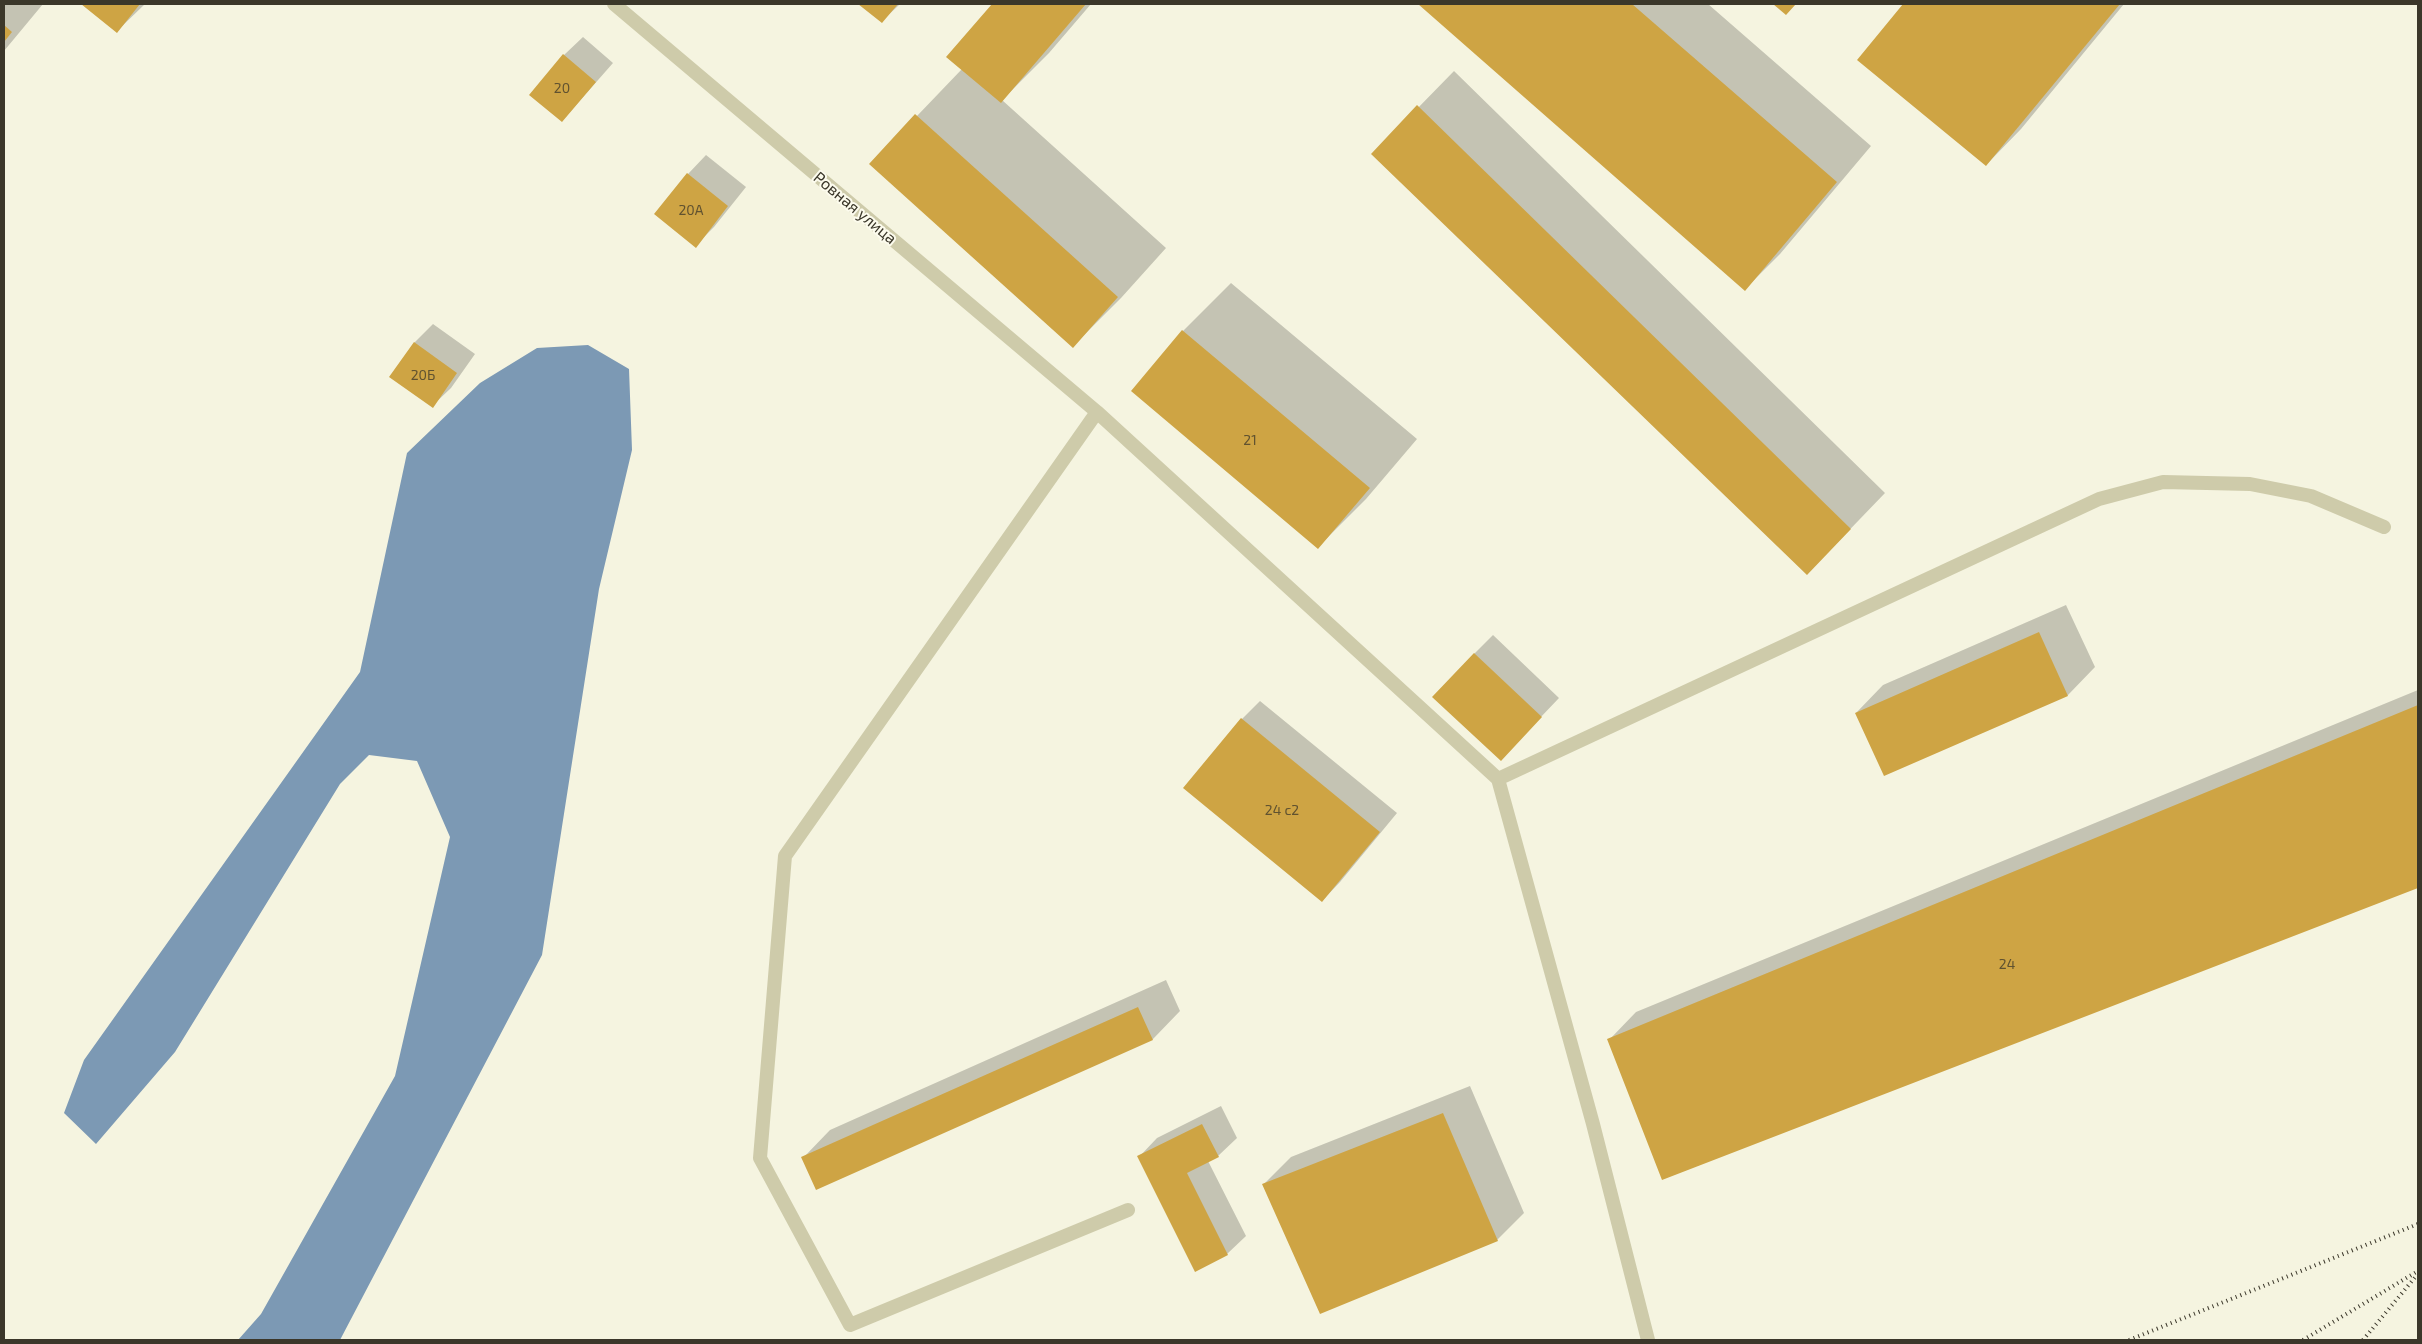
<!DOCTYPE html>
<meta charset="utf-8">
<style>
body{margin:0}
#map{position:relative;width:2422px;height:1344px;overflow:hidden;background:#f5f4e0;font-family:"Exo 2",sans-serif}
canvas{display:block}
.frame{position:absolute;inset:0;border:5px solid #3b372a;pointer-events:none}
</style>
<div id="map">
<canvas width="2422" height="1344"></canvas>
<div class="frame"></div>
</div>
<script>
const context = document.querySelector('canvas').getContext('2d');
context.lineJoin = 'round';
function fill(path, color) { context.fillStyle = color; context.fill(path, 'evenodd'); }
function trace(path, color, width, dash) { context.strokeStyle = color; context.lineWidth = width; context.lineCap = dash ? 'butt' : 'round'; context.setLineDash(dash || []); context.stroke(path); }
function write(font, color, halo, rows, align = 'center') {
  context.font = font + ' "Exo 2",sans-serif'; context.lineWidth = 4; context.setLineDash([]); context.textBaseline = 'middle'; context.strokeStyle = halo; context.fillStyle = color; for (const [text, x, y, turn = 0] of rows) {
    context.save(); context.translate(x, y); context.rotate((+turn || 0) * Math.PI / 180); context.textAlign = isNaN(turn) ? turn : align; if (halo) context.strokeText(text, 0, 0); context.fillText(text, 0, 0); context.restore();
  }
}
const water = new Path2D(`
 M588,345L629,369L632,450L599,589L542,955L340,1340H238L261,1314L395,1076L450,837L417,761L369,755L340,784L175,1052L96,1144L64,1113L84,1060L360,672L407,453L480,383L537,348Z`);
const shadow = new Path2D(`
 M4,4H43L4,51Z
 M83,4H145L117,31Z
 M860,4H900L882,21Z
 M994,4H1091L1049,53L1002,100L1166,248L1121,298L1073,346L871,164L962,69L948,57Z
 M1420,4H1708L1871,146L1780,254L1745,289Z
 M1905,4H2124L2021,129L1986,165L1858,60Z
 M583,37L613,63L562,121L564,55Z
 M1454,71L1885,493L1807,574L1373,154Z
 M706,155L746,187L714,227L695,246L688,174Z
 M1231,283L1417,439L1366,499L1318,547L1133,391L1183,331Z
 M433,324L475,354L451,388L432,406L391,376L415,342Z
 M2066,605L2095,667L2068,695L1884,774L1856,713L1883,685Z
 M1493,635L1559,698L1519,740L1474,654Z
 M2418,690V886L1663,1179L1609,1040L1636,1012Z
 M1260,701L1397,813L1340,882L1322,901L1242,719Z
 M1166,980L1180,1011L1153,1039L817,1188L803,1158L830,1130Z
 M1470,1086L1524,1213L1497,1240L1264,1184L1291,1157Z
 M1221,1106L1237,1138L1218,1156L1208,1161L1246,1236L1227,1254L1139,1157L1157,1138Z`);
const building = new Path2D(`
 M81,4H140L117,33Z
 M858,4H898L882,23Z
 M992,4H1086L1001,103L946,57Z
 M1418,4H1632L1837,182L1745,291Z
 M1773,4H1796L1786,15Z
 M1903,4H2120L1986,166L1857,60Z
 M4,25L12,32L4,42Z
 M563,54L596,82L562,122L529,95Z
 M1417,105L1851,529L1807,575L1371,154Z
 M915,114L1118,297L1073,348L869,164Z
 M687,173L728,206L696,248L654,214Z
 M1182,330L1370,488L1318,549L1131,391Z
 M414,342L457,373L433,408L389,377Z
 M2039,632L2068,696L1884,776L1855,713Z
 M1474,653L1542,717L1501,761L1432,697Z
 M2418,705V888L1662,1180L1607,1039Z
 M1241,718L1380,832L1322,902L1183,788Z
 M1138,1007L1153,1040L816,1190L801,1157Z
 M1443,1113L1498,1241L1320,1314L1262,1184Z
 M1202,1124L1219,1157L1187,1173L1228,1255L1195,1272L1137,1156Z`);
const service = new Path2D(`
 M614,4L1097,412L1498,779L1593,1124L1648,1340
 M1097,412L785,856L760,1158L850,1325L1128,1210
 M1498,779L2099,499L2163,482L2250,484L2311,496L2384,527`);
const rail = new Path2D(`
 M2129,1340L2418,1224
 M2303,1340L2418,1271
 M2363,1340L2417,1275`);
const numberNames = [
 ["20",562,88],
 ["20А",691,210],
 ["20Б",423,375],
 ["21",1250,440],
 ["24 с2",1282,810],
 ["24",2007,964]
];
const streetNames = [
 ["Ровная улица",855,208,40]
];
fill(water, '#7c99b4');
fill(shadow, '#0003');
fill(building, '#cea444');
trace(service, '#cecbaa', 14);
trace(rail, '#3b372a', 4, [1, 4]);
write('14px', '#605230', null, numberNames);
write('16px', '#3b372a', '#fcfbed', streetNames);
</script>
